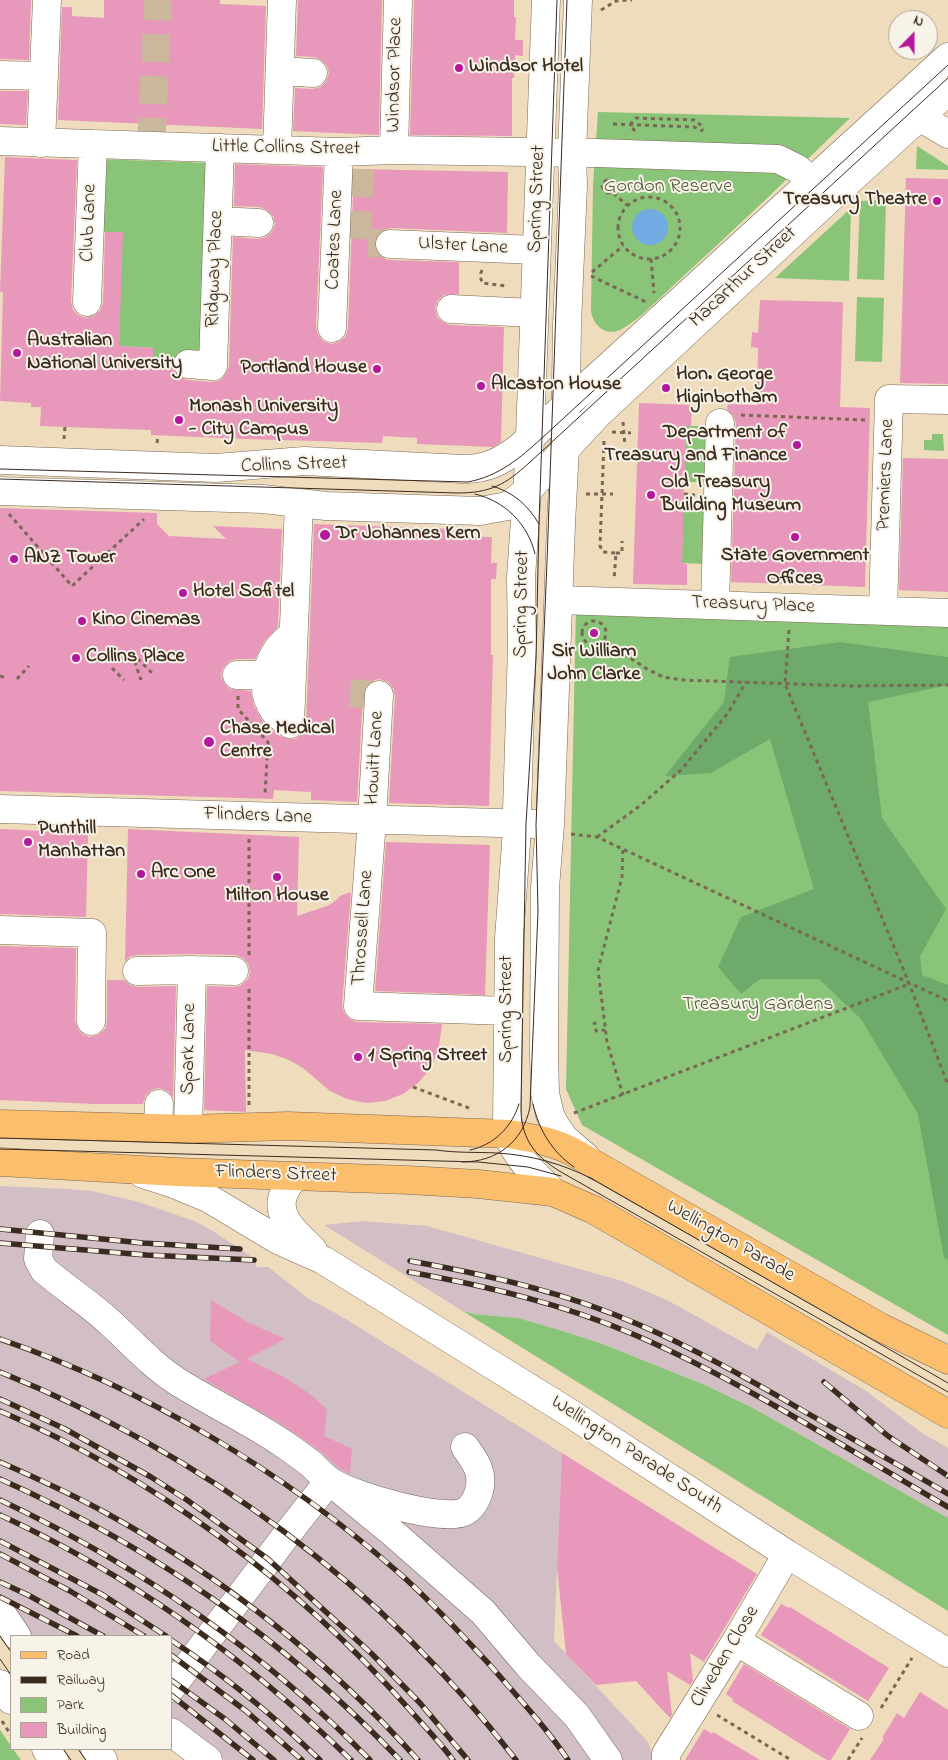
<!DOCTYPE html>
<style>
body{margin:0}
#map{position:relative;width:948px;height:1760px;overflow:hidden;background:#efdcbc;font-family:"Indie Flower",sans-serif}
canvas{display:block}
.legend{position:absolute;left:10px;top:1635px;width:162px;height:115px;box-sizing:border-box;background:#f7f3e8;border:1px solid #aca397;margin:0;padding:6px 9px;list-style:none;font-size:15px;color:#3b2a1e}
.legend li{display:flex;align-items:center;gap:10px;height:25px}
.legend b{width:25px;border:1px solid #aca397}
.north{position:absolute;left:888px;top:10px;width:50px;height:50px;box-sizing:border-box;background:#f7f3e8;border:1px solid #aca397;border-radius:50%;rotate:22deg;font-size:14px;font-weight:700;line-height:20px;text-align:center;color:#3b2a1e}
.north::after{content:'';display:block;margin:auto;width:18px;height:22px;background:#b5179e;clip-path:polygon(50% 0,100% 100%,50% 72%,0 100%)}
</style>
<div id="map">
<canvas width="948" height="1760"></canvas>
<ul class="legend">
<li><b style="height:6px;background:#fabe6d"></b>Road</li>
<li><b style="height:6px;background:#3b2a1e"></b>Railway</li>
<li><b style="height:14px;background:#89c479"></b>Park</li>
<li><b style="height:14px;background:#e798bb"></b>Building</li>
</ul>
<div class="north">N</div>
</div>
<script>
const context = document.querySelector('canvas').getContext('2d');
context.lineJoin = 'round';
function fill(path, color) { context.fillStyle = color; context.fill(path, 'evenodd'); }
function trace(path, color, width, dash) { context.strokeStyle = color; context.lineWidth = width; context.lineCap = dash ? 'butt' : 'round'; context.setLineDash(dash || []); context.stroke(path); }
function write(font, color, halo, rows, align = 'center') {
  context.font = font + ' "Indie Flower",sans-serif'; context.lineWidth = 4; context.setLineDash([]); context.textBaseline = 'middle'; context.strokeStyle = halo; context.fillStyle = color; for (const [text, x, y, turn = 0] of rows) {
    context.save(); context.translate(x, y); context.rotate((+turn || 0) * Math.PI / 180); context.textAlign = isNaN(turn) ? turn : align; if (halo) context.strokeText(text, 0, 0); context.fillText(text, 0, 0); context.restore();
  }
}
const industrial = new Path2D(`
 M0,1186L68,1189L92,1191L139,1202L194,1221L213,1231L252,1257L257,1267H268L309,1299L339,1315L562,1453L554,1641L648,1742L654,1760H225L171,1718V1636H29L0,1625Z
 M362,1221L427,1226L622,1281L667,1300L757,1350L767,1332L866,1391L922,1433L948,1448V1518L753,1408L705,1385L600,1343L556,1329L518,1318L473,1314L461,1310L324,1225Z`);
const green = new Path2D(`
 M598,112L850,118C793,174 735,229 676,283C663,295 632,327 617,331C603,335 593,324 591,311L593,185Z
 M917,146L948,166V170L916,169Z
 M97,159L213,163L208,361L153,358V348L119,346L122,232H95Z
 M886,200L884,280L857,279L860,201Z
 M851,208L849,281L775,278Z
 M857,297L884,298L882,362L855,361Z
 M686,426H709L707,482H684Z
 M932,434H943L944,451L924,450V440H932Z
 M683,508L706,509L705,564L682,563Z
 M576,606L948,623V1335L582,1125L566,1089Z
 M461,1310L473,1314L518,1318L556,1329L600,1343L705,1385L753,1408L948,1518V1611Z
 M0,1730L11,1746V1749H13L21,1760H0Z`);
const forest = new Path2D(`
 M840,642L948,657V685L868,702L882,818L946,909L920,956L922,975L948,985V1260L944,1257L918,1114L861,1019L819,979H760L741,994L718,967L741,917L814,889L770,739L711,773L665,776L724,702L730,657Z`);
const water = new Path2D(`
 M632 227a18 18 0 1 1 36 0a18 18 0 1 1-36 0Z`);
const building = new Path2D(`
 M0,0H31L29,60L0,59Z
 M104,0H220V4L266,6L262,129L58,120L62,7H72V16L104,18Z
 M298,0H382L379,135L293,131L295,88L312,89L320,87L326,82L329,73L327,66L321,60L314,57L296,56Z
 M414,0H514V17H516L515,40H523V56L515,55L514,78H512V136L410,135Z
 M0,91H28L26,125L0,124Z
 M5,157L77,160L71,301L73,310L78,315L86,318L94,316L100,311L103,303L105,232H123L119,346L153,348V358L173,360L174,370L180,377L187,380L212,382L220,380L226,374L229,366L233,237L258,239L266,237L272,232L275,224L273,216L267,210L260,207L234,206L235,164L323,167L316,327L318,335L323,341L332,344L339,342L345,337L348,329L354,169L508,172L507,233L391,228L383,230L377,235L374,244L376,252L381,257L389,260L459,262V294L444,295L438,300L435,308L437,317L443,322L450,325L504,327L501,442L493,447L417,444V438L383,436L382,443L246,439L151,435V430L40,426L41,407H31V403L0,401L3,292H0Z
 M906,178L948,179V384L900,383Z
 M760,300L843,302L840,407L870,408L865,587L731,582L736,423L733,415L727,409L728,404L757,405L758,348L751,347L752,332L758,333Z
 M639,403L692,405L691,426H686L684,494L682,563L687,564V585L633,584Z
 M903,458L948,459V592L899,590Z
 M0,508L157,513V524L169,536L226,539L213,526L281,529L282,527L278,627L264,642L255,659H237L230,661L223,668L221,675L224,683L230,689L251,691L254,706L263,722L280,736L288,739H296L302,733L306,725L314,524L452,529V536L492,537L491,563H497L496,579H491V655H493L489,806L389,803L395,696L393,688L388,682L379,679L372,681L366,686L363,694L357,802L311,800V792L274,790L273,799L0,791Z
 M0,829L88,833L86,917L0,914Z
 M128,829L299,837L297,916L327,906L334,902L340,896L351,892L342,1005L344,1013L350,1019L357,1022L442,1024L438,1052L430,1069L418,1083L403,1094L385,1101L366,1103L347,1099L330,1091L303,1068L289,1060L272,1054L245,1050L246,1112L204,1110L207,986L234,987L241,985L248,979L250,972L248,964L243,958L235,955L192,954L137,955L129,957L125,962Z
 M386,842L490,845L485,995L375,991Z
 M0,946L76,948L75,1021L78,1029L83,1035L90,1037L99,1034L105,1029L107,1021V980H124L130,985L137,987L176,986L173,1098L168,1091L159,1088L152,1090L146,1095L143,1104H95L0,1100Z
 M211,1300L249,1323L285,1339L247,1359L284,1377L310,1394L327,1409L324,1436L352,1449L350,1474L339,1468L319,1450L280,1423L204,1379L240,1362L210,1341Z
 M562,1453L757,1574L704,1662L690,1653L693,1681L690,1685L667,1671L672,1715L670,1718L636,1681L596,1685L566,1654L557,1567Z
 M781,1604L789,1608L790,1607L889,1668L868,1701L761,1635Z
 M744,1664L850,1729L831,1760H827L815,1753L732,1701L733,1699L726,1694Z
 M920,1692L948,1710V1760H870L884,1739L882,1738L897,1713L904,1718Z
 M704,1729L712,1734L713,1732L760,1760H685Z`);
const minorTunnel = new Path2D(`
 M151,146L158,0
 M360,169L357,242L390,244
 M350,693L375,695`);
const path = new Path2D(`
 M601,10L616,1L632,0
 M613,124L694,127L703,131
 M635,131L630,125L636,118L694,120L702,126L703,130
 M612,192L614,187L612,182L607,180L604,182L602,186L604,191L608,193L612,192L627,205
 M618 228a31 31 0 1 1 62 0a31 31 0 1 1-62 0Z
 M651,259L654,293
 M482,270L480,275L482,283L507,286
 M592,272L623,246
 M591,276L646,302
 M741,415L866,420
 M623,422L625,446
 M612,432L631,433
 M64,439L65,427
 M604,441L600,546L603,552L616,553L614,580
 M157,443L158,436
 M586,494H613
 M684,494L695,495
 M9,514L72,586L144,519
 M616,553H622V541
 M582 633a12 12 0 1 1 24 0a12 12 0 1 1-24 0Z
 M789,630L785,684L909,983L948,1085
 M604,641L647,669L663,677L683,680L851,686L948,685
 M132,653L153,674
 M132,654L141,680
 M112,668L124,680
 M0,676L7,678
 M17,679L29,666
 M238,696V709L268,742L265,794
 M571,834L597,837L948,1001
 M597,837L641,805L681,770L728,713L746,682
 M623,850L622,877L598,970L607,1042L623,1095
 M249,955V839
 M593,1024L595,1023L596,1031L605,1030
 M413,1087L469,1108
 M249,1105V989
 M574,1113L909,984
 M881,1708L912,1658
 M717,1715L791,1760
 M2,1721L11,1735
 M848,1760L862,1738`);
const minor = new Path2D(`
 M546,0L529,463L521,577L522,647L516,844L509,938L507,1127C511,1155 534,1173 553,1192
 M578,0L572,153L573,186L567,325L565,448L561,524L550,825L545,888L544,1055L545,1093L550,1115L555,1125L564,1138L586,1157
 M280,71L313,73
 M0,75L44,76
 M904,108L948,134
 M0,141L339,152L394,150L596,153L778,159L798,169L802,173
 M41,143L47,0
 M277,150L282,0
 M394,150L398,0
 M218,221L259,223
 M390,244L536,250
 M87,302L93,144
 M451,309L534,313
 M332,328L339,152
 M188,364L213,366L220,148
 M0,460L216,468L304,461L463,469C487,469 500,462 519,448L948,57
 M0,491L263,499L326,506L480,511L508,506L528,490L597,415L827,201L948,91
 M559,600L948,613
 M715,605L720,423
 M883,611L889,399L948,400
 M293,635C269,651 256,686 275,712C278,716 286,720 290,724L299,504
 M237,675H266
 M379,695L372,820L358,1006L508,1011
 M0,809L534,824
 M0,930L92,933L91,1021
 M137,971L192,970L234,971
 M158,1128L159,1104
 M188,1129L192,970
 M143,1174L174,1184L208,1198L278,1240L323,1260L565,1410L787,1554L948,1653
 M297,1176C293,1180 287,1185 285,1191C272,1216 298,1234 313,1250
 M40,1234L38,1259L44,1270C64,1287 87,1302 106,1319C130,1340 151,1365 178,1382C213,1404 251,1421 285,1445C294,1451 302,1457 310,1463C317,1469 324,1478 333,1483C354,1496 442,1522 464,1512C472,1508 477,1499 479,1491C484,1472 475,1461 465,1447
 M0,1611L17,1636
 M736,1641L859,1716
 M0,1684L11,1700
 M171,1688L288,1533L321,1491L332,1483L394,1534L483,1612L528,1665L577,1716L608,1760
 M171,1732L208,1760
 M46,1749L54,1760
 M95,1749L103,1760
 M666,1760V1754L736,1641L787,1554`);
const major = new Path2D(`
 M0,1124L188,1129L288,1126L509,1134C531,1138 551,1141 571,1151L880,1327L948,1360
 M0,1162L177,1172L408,1180L478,1184L553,1192L594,1210L948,1414`);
const tram = new Path2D(`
 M557,0L539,523L536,658L526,824L521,1104C520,1137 533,1155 561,1172L948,1392
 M0,469L468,482C499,476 520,458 542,438L948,65
 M0,479L457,493C490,493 505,485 529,463L948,78
 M492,486C513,492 528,505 539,524
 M475,494C505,501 528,524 535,554
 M533,1104C539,1130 552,1152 574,1167
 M0,1138L436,1150C456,1153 477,1152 497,1153C531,1155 564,1164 594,1180
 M0,1149L478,1162L528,1167L561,1176
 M470,1150C494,1145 512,1127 519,1104
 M462,1162C497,1162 523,1142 530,1107L538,911L536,825L547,562L567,0
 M589,1177L948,1383
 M0,1636L11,1652
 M0,1659L11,1675
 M63,1749L71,1760
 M78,1749L86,1760`);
const rail = new Path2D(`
 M0,1229L143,1243L240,1249
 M0,1243L146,1255L254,1260
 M410,1261C489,1275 568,1293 642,1326C697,1350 749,1379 800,1409C849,1437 899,1465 948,1494
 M409,1272C487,1286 563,1304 635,1335C744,1382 845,1448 948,1507
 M0,1339C145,1389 283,1471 399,1573C431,1601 460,1633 489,1664C516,1695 545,1726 568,1760
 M0,1372C203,1454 382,1586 516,1760
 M824,1382L888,1436L948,1476
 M0,1399L65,1429L151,1477L187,1500L268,1559L372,1654L420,1703L468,1760
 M0,1411C156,1478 296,1582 409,1709C424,1726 440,1742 453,1760
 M0,1462C36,1478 72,1494 106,1513C223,1577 329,1661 418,1760
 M0,1479C154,1548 283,1638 400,1760
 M0,1500C138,1565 263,1651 370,1760
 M0,1515C130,1575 248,1660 351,1760
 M0,1541L103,1595L166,1636
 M0,1554L70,1591L144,1636
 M0,1582L28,1595L103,1636
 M0,1597L77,1636
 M171,1640C224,1675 274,1716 320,1760
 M171,1655L246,1711L302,1760
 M171,1680L225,1719L274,1760
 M171,1695L253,1760`);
const markers = [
 [459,68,5,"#b5179e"],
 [937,201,5,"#b5179e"],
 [17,353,5,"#b5179e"],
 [377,369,5,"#b5179e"],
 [481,386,5,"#b5179e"],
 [666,388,5,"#b5179e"],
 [179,420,5,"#b5179e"],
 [797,445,5,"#b5179e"],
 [651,495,5,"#b5179e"],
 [325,535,6,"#b5179e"],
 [795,537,5,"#b5179e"],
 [14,559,5,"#b5179e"],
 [183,593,5,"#b5179e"],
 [82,621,5,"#b5179e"],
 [594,633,5,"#b5179e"],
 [76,658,5,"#b5179e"],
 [209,742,6,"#b5179e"],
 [28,842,5,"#b5179e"],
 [141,874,5,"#b5179e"],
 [277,877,5,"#b5179e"],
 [358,1057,5,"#b5179e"]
];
const poiNames = [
 ["Windsor Hotel",469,68],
 ["Treasury Theatre",927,201,"right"],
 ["Australian",27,342],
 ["National University",27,365],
 ["Portland House",367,369,"right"],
 ["Hon. George",676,376],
 ["Higinbotham",676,399],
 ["Alcaston House",491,386],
 ["Monash University",189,408],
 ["- City Campus",189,431],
 ["Department of",787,434,"right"],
 ["Treasury and Finance",787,457,"right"],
 ["Old Treasury",661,484],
 ["Building Museum",661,507],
 ["Dr Johannes Kern",336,535],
 ["State Government",795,557,"center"],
 ["Offices",795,580,"center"],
 ["ANZ Tower",24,559],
 ["Hotel Sofitel",193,593],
 ["Kino Cinemas",92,621],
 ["Sir William",594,653,"center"],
 ["John Clarke",594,676,"center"],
 ["Collins Place",86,658],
 ["Chase Medical",220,730],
 ["Centre",220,753],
 ["Punthill",38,830],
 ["Manhattan",38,853],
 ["Arc One",151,874],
 ["Milton House",277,897,"center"],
 ["1 Spring Street",368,1057]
];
const streetNames = [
 ["Windsor Place",396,75,-89],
 ["Little Collins Street",286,149,1],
 ["Spring Street",538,199,-88],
 ["Club Lane",90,223,-88],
 ["Coates Lane",336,240,-88],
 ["Ulster Lane",463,247,3],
 ["Ridgway Place",216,269,-88],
 ["Macarthur Street",744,278,-43],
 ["Collins Street",294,466,-2],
 ["Premiers Lane",887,475,-88],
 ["Spring Street",523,604,-89],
 ["Treasury Place",753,606,2],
 ["Howitt Lane",376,758,-87],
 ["Flinders Lane",258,817,2],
 ["Throssell Lane",364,928,-86],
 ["Spring Street",508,1009,-90],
 ["Spark Lane",190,1049,-89],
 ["Flinders Street",276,1175,2],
 ["Wellington Parade",730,1242,30],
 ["Wellington Parade South",636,1456,33],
 ["Cliveden Close",726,1657,-59]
];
const parkNames = [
 ["Gordon Reserve",668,188],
 ["Treasury Gardens",758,1006]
];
fill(industrial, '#d2bec5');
fill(green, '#89c479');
fill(forest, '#6eaa69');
fill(water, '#71abe2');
fill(building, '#e798bb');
trace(minorTunnel, '#cbb89c', 28, [28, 14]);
trace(minor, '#7a6855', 29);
trace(major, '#7a6855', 29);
trace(path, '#7a6855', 3, [4, 4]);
trace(minor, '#fff', 28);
trace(major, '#fabe6d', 28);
trace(tram, '#3b2a1e', 1);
trace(rail, '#3b2a1e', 5.5);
trace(rail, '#f7f3e8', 4, [11]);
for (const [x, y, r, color] of markers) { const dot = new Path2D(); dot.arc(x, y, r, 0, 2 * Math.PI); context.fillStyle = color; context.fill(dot); trace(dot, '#f7f3e8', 2); }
write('bold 20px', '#3b2a1e', '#f7f3e8', poiNames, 'left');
write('20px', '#3b2a1e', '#f7f3e8', streetNames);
write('20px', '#525839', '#f7f3e8', parkNames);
</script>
